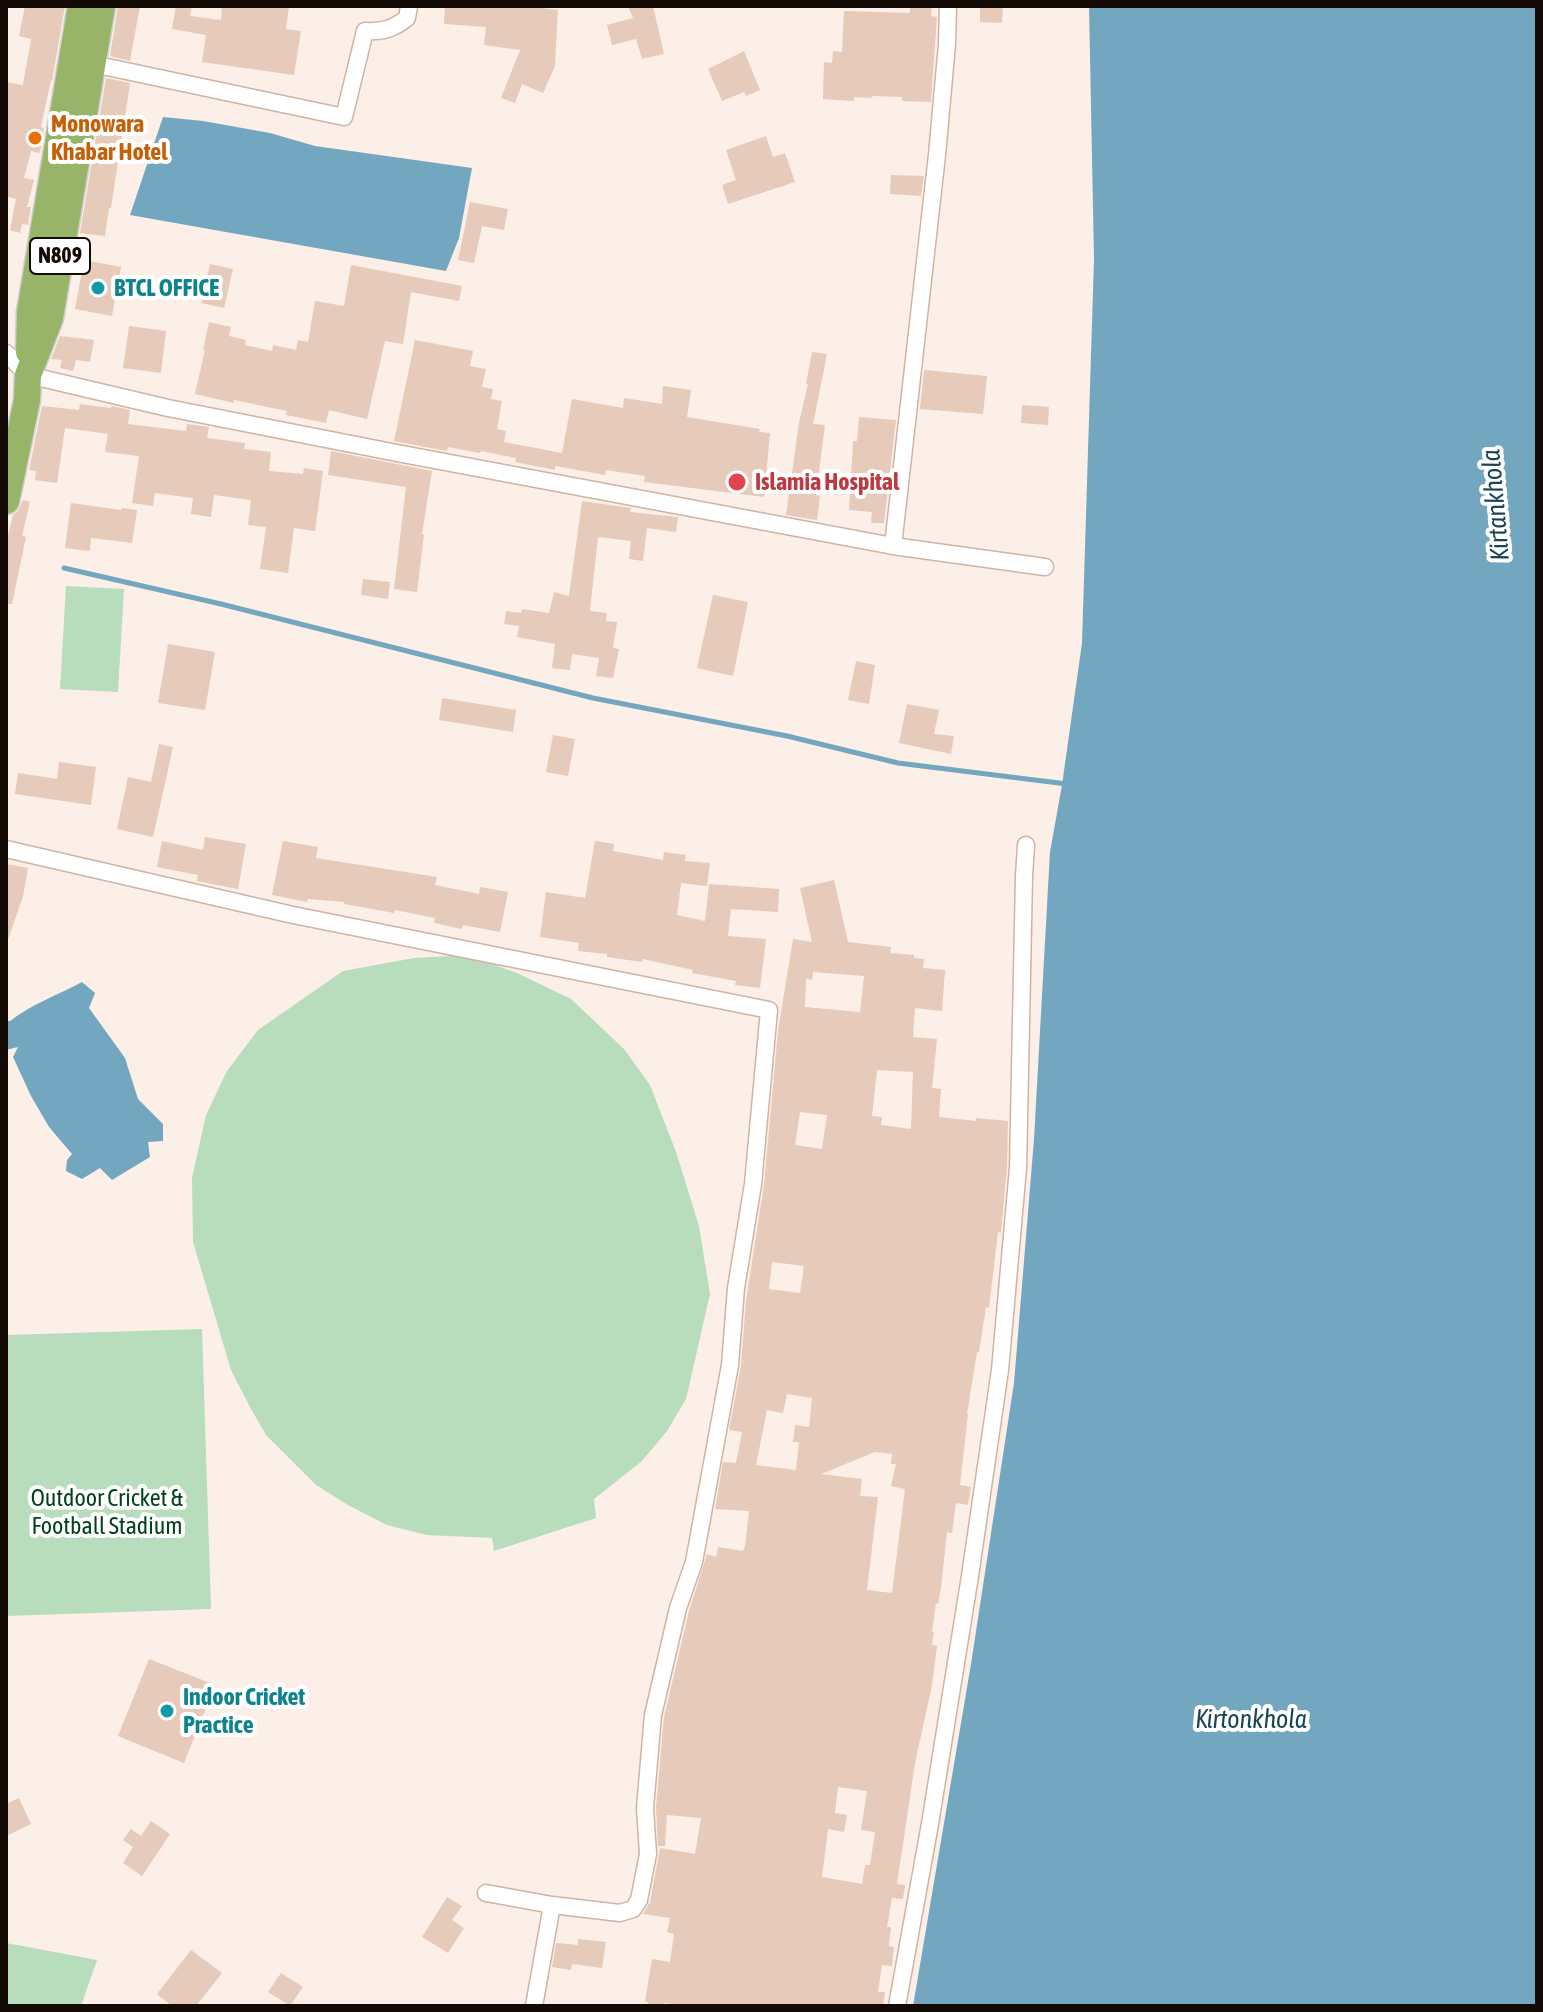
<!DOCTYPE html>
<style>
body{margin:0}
#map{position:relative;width:1543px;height:2012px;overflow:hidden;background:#fbefe8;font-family:"Asap Condensed",sans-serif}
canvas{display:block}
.frame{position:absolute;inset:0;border:8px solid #130905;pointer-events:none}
</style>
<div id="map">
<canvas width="1543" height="2012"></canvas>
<div class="frame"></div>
</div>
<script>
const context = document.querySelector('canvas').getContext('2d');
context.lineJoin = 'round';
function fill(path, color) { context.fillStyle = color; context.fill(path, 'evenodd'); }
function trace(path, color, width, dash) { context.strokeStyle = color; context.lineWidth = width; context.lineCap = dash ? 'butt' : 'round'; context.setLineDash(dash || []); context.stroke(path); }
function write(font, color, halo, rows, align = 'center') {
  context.font = font + ' "Asap Condensed",sans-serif'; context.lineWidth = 8; context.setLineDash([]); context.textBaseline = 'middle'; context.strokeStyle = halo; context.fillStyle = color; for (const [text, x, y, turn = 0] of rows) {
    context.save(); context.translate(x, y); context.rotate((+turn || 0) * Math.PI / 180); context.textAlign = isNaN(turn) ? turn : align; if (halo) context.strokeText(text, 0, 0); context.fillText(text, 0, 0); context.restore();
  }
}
const green = new Path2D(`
 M66,586L124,589L118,692L60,689Z
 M467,955L517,973L571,999L624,1049L650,1085L676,1152L699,1226L710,1294L686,1399L667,1431L642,1461L594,1499L596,1518L494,1551L492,1538L427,1535L387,1525L348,1505L316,1485L266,1435L251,1409L231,1370L193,1242L192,1178L206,1115L227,1071L258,1030L343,971L414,958Z
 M202,1329L211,1609L6,1616V1335Z
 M6,1943L97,1960L81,2006H6Z`);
const water = new Path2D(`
 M1089,6H1537V2006H913L971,1664L1014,1383L1034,1139L1050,852L1062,785L1082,643L1094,259Z
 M163,117L203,121L270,133L315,146L472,168L459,238L446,271L130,215Z
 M82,982L95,993L89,1008L125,1058L138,1099L163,1124V1141L148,1142L150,1157L112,1180L100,1168L82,1179L66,1171L67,1160L72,1154L49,1127L31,1096L13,1057L18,1047L6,1050V1021H10C32,1004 58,995 82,982Z`);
const stream = new Path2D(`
 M64,568L221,604L593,698L787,736L898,763L1067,784`);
const building = new Path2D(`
 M25,6H65L52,81L51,80L41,127L44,128L40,153L31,151L24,178L34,180L27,207H31L28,225L22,224L20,233L10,230L16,199L6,196V82L23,85L31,39L19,36Z
 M118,6H140L130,61L110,56Z
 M176,6H192L190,16L221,20L222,6H289L286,29L301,31L294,75L202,62L206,35L172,29Z
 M445,6H540V8L558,10L555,66L543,93L522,84L515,103L501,98L520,50L484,45L486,27L444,24Z
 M628,6H653L664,54L642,59L636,39L612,45L607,25L633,18Z
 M910,6H932L931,16L937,17L931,102L902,101V97L872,96V98L854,97V101L823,99L824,62L832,63L833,51L842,52L844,11L910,13Z
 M980,6H1003L1002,23L980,22Z
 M744,51L760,90L746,96L744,92L722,101L708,69Z
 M106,78L130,83L111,208H109L105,236L80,233Z
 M766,136L773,157L785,153L795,182L728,204L722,185L736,180L726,150Z
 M891,175L924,176L921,196L890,194Z
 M470,202L508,209L504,230L482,226L474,263L458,260Z
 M84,260L121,267L112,316L75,309Z
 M210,264L233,269L224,308L201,303Z
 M351,265L462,286L459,301L411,292L403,344L385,341L367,419L329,410L326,423L286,415L287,411L234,400V403L195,394L205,350H203L209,322L231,327L229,336L246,340L245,345L272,351L273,345L296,350L298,340L308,342L315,301L344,306Z
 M129,326L166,331L161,373L123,368Z
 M60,336L94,340L90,362L76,360L73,371L60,368L62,360L51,359Z
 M415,340L473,351L470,366L486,369L482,387L493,389L491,399L502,401L497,429L506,431L504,442L562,453L572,399L623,408L624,398L662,404L663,386L691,390L687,417L760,429L759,432L770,433L764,497L644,482L645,476L606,470L605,475L555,466V470L515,462L516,458L481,451L480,453L448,447L447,451L394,441Z
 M812,352L827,354L813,424L825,425L816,495L820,496L817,520L786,515L799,423L808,384H806Z
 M924,370L987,376L983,414L920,409Z
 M80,404L111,408L112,406L130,410L128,424L186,431L187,424L209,427L207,438L245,443L244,449L271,452L269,471L303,474L304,468L323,471L315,531L294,528L288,573L260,569L266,527L248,525L251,500L214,495L211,517L191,514L193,498L155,493L153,506L132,503L139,456L105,452L108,434L65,428L57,483L35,480L36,471L29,470L42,406L79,410Z
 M1022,405L1049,407L1048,425L1021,423Z
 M859,417L896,420L884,523H871L872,512L849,510L853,441H857Z
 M331,451L432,471L422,534L424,535L417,592L394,589L406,487L328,475Z
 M23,500L30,502L22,536L26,537L12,604H6V544L13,515L18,511Z
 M582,501L631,508L630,512L678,517L676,532L647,528L643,561L629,559L631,541L598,537L590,611L607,613L606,621L617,622L613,648L619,649L613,678L596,676L599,658L572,654L570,670L552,668L555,644L517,637L519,626L504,624L506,611L521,613L522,609L549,613L554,592L569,596Z
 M71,503L121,510L122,508L137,510L132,543L91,538L90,551L65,548Z
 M363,579L390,582L388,599L361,595Z
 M713,595L748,602L733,676L697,668Z
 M168,644L215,652L205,710L158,703Z
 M856,661L875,665L869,704L848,700Z
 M442,698L516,710L513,732L439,720Z
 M907,704L939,710L934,734L954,736L951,754L899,743Z
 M553,735L575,739L568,776L546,772Z
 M159,744L173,747L153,837L117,829L128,777L151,782Z
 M59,762L96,767L91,805L15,794L18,773L57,779Z
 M205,837L246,844L238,889L197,881L198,875L157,867L162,841L203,850Z
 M283,841L318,847L316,858L437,877L435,885L479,894L480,887L508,892L500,932L463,925L462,929L434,923L435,918L395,910L394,913L344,904V902L308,899L307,902L272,895Z
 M595,841L614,844L613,851L663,860L664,852L686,855L685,861L710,863L707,886L681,883L677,915L705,921L709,884L779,889L778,912L731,909L728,936L766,939L760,988L735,985L736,981L692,973L693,970L643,959L642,962L607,957V954L578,951L579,943L540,937L546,892L585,898Z
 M6,864L28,868L23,896L8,940L6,939Z
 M834,880L848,942L891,947L890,953L914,955V958L924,959L923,968L945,970L942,1011L915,1008L913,1037L937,1039L932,1088L941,1089L939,1117L976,1121V1118L1008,1121L1007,1167L1001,1233L998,1232L989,1308L986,1307L979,1352H977L967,1414H968L960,1485L971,1487L968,1505L956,1503L952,1533L947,1532L941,1588L938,1604L936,1603L932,1632H934L932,1645L937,1646L932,1685L915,1763L897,1884L905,1885L903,1899L892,1898L887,1927H891L889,1946L894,1947L892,1966L882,1965L878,1992H885L883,2006H688L664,2003V2006H647L648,2002H645L652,1959L670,1962L674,1934L667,1932L670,1918L643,1914L650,1902L660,1848L695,1854L701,1818L667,1815L665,1846H658L656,1808L664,1717L689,1611L707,1554L716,1557L718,1547L743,1551L745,1546L749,1511L715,1509L723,1462L736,1463L742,1432L729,1430L741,1366L746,1300L764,1185L778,1031L793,939L812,942L800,888ZM813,972L864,976L860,1012L805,1007L806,979L812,980ZM877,1070L913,1072L911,1129L881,1125L882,1117L872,1116ZM800,1112L827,1115L822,1149L795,1145ZM772,1262L804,1266L800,1293L769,1289ZM787,1394L812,1398L809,1427L795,1425L793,1442H799L796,1470L756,1465L767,1410L783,1413ZM875,1452L892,1454L891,1464H896L891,1486L905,1489L892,1593L867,1590L878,1497L860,1496L862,1479L821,1474ZM838,1787L867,1791L861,1830L875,1832L870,1865H865L862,1884L822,1877L828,1829L844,1832L847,1815L835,1813Z
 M149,1659L215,1685L184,1763L118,1736Z
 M19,1798L31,1824L6,1836V1804Z
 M151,1821L170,1834L142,1876L123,1863L133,1847L123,1840L131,1829L141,1836Z
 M447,1897L462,1906L452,1920L464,1928L448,1953L422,1937Z
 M578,1939L606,1942L602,1968L572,1964L571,1970L552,1967L556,1943L578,1945Z
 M191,1950L222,1973L196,2006H172L157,1994Z
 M281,1973L303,1987L290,2006L268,1992Z`);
const minor = new Path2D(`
 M93,64L344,117L365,31C383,32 393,29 407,18L409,6
 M6,353L28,375L168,408L397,453L893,546L937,155L947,44L948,6
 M893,546L1045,567
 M6,849L293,915L769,1010L753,1184L736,1288L730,1365L694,1562L678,1608L653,1715L645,1808L648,1854L639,1900L633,1909L620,1913L552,1905
 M486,1893L552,1905L534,2006
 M897,2006L930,1824L970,1576L1000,1370L1018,1168L1024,876L1026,845`);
const trunk = new Path2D(`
 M29,352L30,312L81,6
 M6,501L27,400L28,375L50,318L102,6`);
const markers = [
 [35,138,8,"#e8710a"],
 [98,288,8,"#0f9aa8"],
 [737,482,10,"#e0444e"],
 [167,1711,8,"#0f9aa8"]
];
const shields = [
 [60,256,60]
];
const shieldNames = [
 ["N809",60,256]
];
const foodNames = [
 ["Monowara",51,124],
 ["Khabar Hotel",51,152]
];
const cultureNames = [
 ["BTCL OFFICE",114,288],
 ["Indoor Cricket",183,1697],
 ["Practice",183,1725]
];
const healthNames = [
 ["Islamia Hospital",755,482]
];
const parkNames = [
 ["Outdoor Cricket &",107,1498],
 ["Football Stadium",107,1526]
];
const waterNames = [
 ["Kirtankhola",1496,505,-95],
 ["Kirtonkhola",1251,1720]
];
fill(green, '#b7ddbc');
fill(water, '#73a7bf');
trace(stream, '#73a7bf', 5);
fill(building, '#e6caba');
trace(minor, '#cfb3a4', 19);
trace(trunk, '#d0cecd', 29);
trace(minor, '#fff', 16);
trace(trunk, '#98b468', 26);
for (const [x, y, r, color] of markers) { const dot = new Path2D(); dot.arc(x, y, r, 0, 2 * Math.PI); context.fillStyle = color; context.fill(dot); trace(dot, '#fff', 3); }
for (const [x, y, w] of shields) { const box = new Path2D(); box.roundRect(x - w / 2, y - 18, w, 36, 6); context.fillStyle = '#fff'; context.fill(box); trace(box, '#130905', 2); }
write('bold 22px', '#130905', null, shieldNames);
write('bold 24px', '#c56008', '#fff', foodNames, 'left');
write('bold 24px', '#0d838f', '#fff', cultureNames, 'left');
write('bold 24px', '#be3a42', '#fff', healthNames, 'left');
write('24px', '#014419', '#fff', parkNames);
write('italic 26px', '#184557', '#fff', waterNames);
</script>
